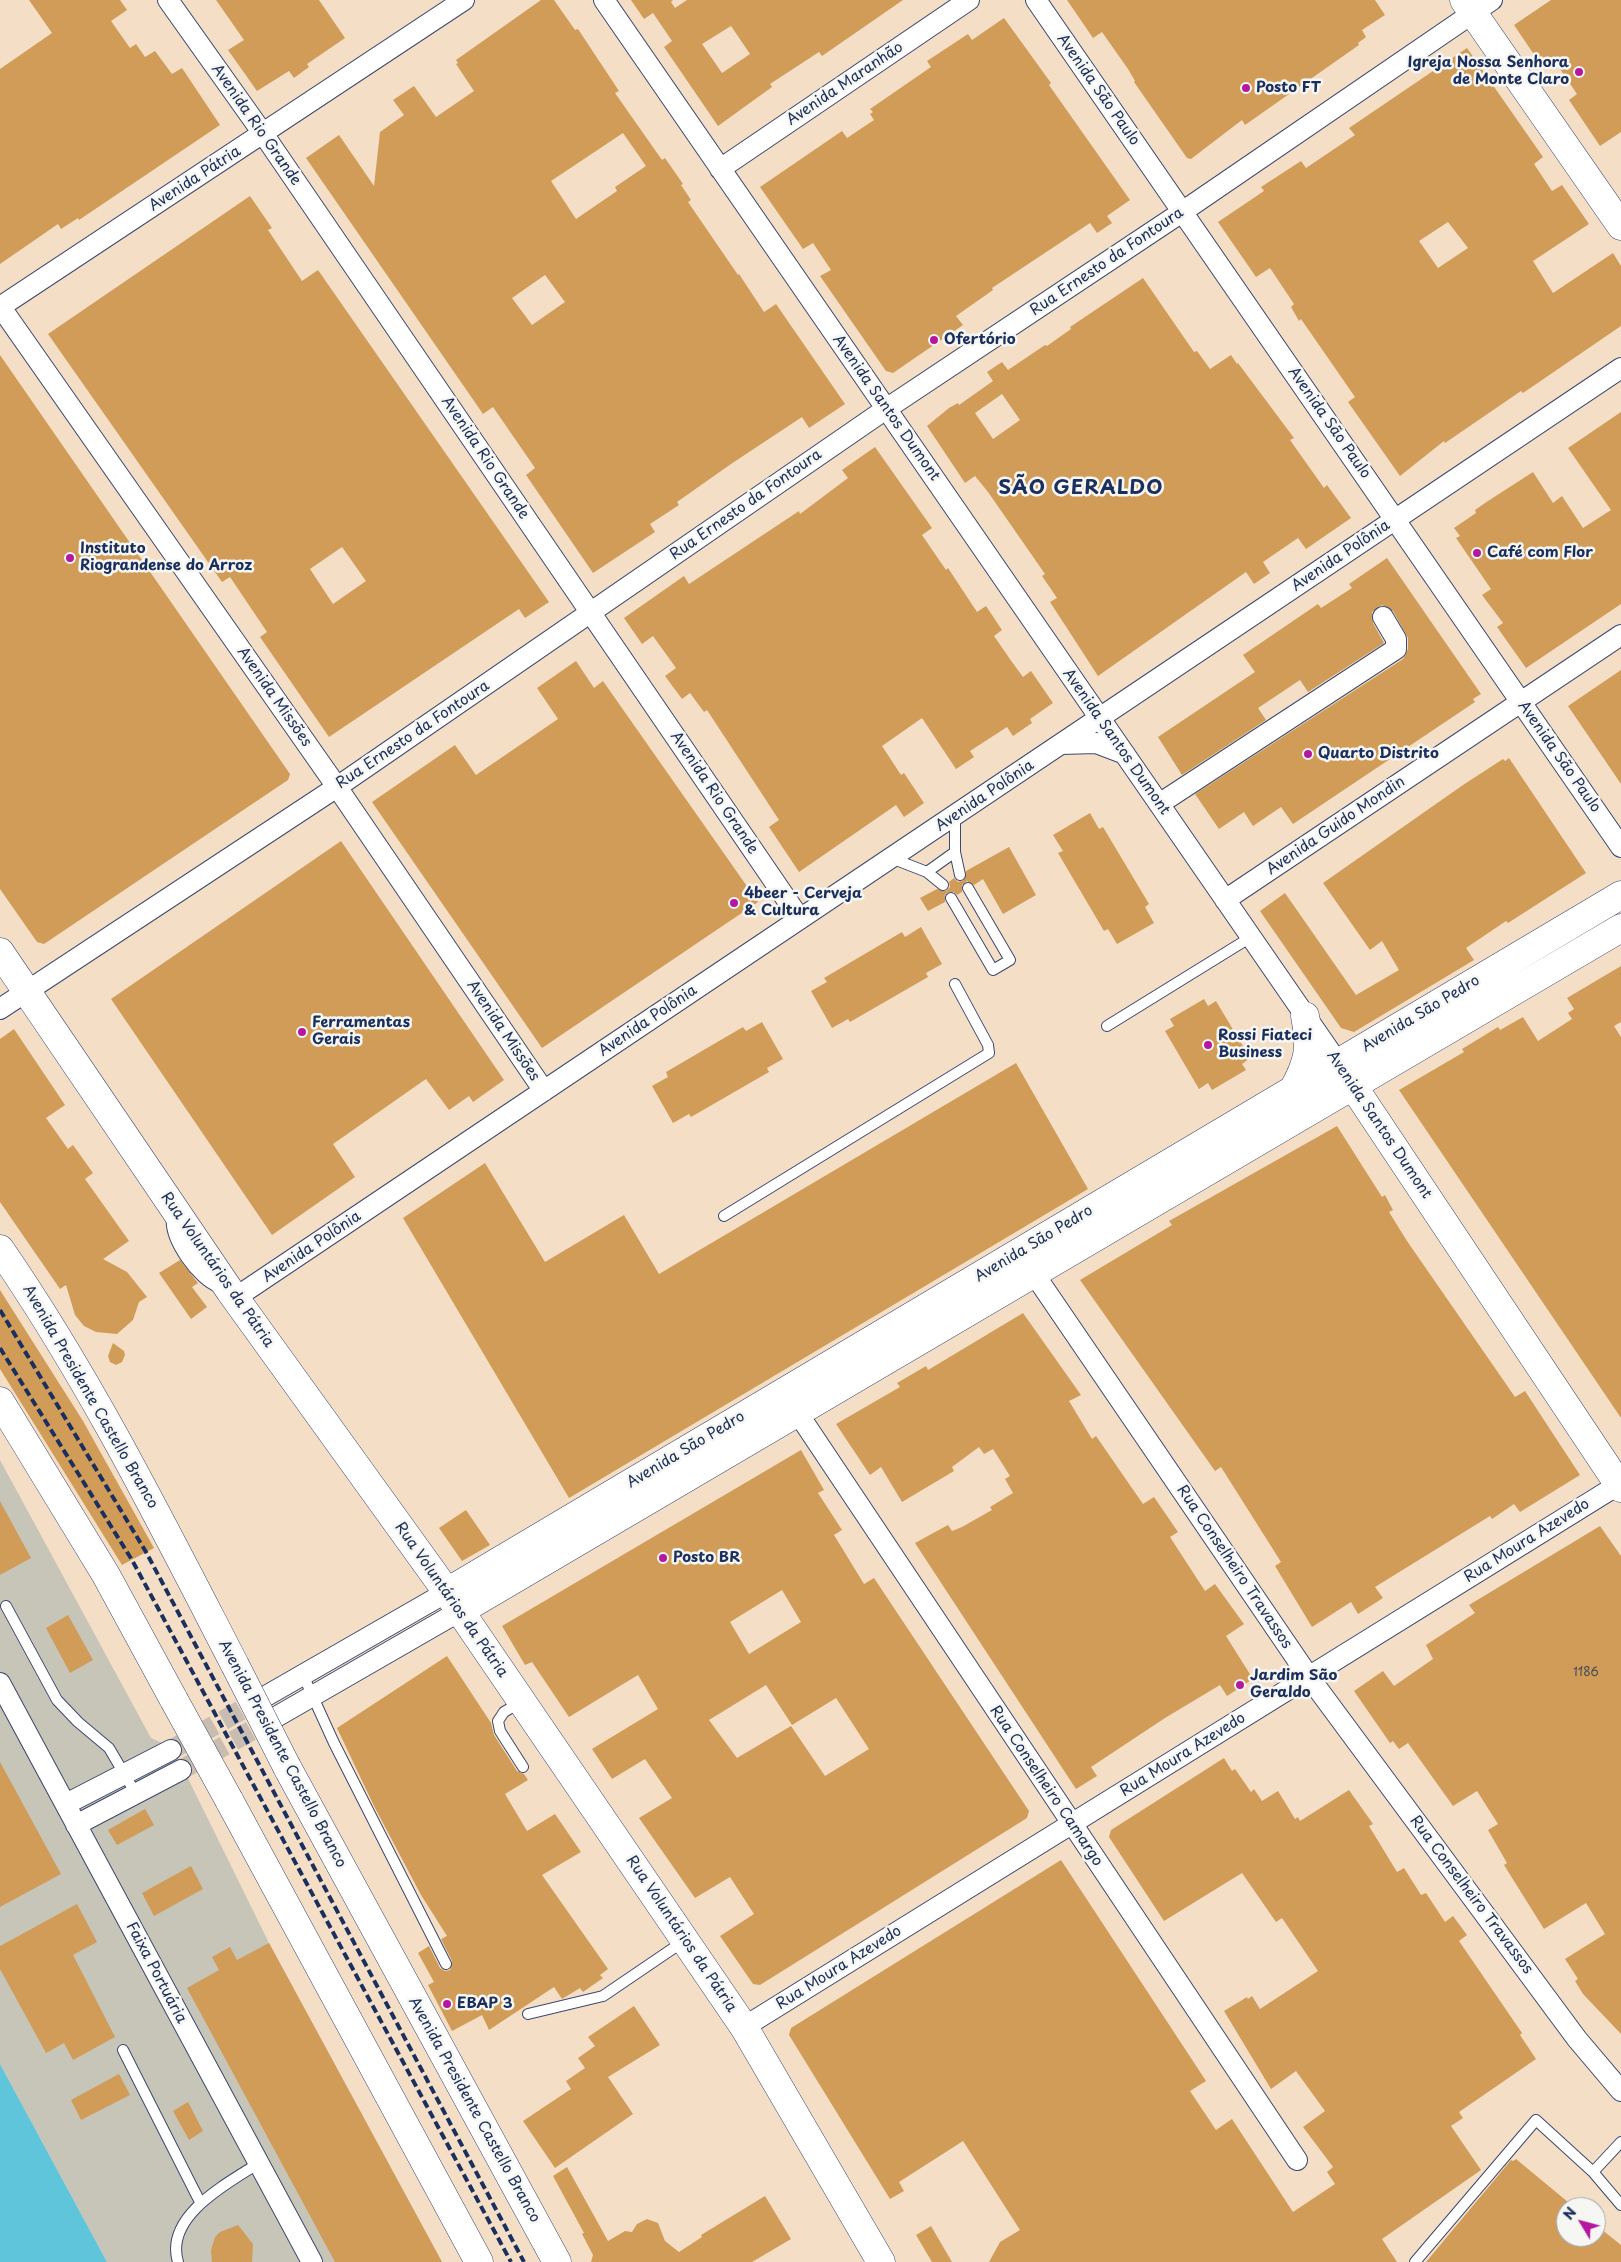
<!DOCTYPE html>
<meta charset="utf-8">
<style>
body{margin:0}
#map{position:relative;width:1621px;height:2262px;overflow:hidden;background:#f4dfc6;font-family:"Playpen Sans",sans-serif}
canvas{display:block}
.north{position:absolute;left:1556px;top:2197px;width:50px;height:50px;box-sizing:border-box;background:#f6f6f2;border:1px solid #9ea6b7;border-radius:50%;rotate:307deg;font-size:14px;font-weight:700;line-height:20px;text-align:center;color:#1b2f5e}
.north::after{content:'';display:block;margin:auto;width:18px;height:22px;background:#b5179e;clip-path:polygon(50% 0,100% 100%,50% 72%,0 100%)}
</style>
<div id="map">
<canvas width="1621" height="2262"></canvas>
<div class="north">N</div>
</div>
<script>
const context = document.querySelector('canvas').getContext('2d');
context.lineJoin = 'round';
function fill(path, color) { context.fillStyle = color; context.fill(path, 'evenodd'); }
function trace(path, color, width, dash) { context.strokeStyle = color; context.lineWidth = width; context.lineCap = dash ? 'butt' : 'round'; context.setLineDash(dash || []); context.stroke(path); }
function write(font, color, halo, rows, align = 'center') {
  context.font = font + ' "Playpen Sans",sans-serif'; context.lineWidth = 5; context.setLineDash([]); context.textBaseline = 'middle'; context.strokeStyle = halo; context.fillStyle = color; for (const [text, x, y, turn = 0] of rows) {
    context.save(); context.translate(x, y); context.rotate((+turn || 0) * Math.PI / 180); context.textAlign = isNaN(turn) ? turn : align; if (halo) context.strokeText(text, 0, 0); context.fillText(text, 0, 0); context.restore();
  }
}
const industrial = new Path2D(`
 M0,1460L151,1738L173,1748L269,1943L442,2262H107L0,2064Z`);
const water = new Path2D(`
 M0,2064L107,2262H0Z`);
const building = new Path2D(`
 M29,0H120L127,10L111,21L130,48L136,44L145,57L155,51L172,74L182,68L220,125L79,220L78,218L61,229L58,224L0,264V69L52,33Z
 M216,0H319L345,38L307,64L309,67L294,78L289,71L257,91L228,50L244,40Z
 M541,0H554L575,30L578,29L619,91L615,93L662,160L665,158L683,184L681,185L691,200L688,202L738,275L739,274L764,312L776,304L845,404L809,428L802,417L731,464L677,502L679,505L650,524L655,532L593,573L526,475L535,468L493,407L483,414L306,158L339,135L374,186L380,132L404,115L393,100L414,86L436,117L474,91L456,64L458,63L456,60ZM623,133L646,166L615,187L617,191L576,219L551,181ZM545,275L565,302L532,325L512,298Z
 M631,0H673L671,2L675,8L687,0H903L822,56L819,52L770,84L772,87L718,126L664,47L672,41L653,13L644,19ZM731,26L750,54L722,73L702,44Z
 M1067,0H1375L1385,15L1362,30L1366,37L1358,43L1359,45L1245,125L1242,120L1191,159L1187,158L1134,82L1135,81L1128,69L1102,32L1093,38Z
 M1551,0H1621V132L1600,146L1569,100L1577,94L1554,60L1548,64L1542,56L1537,59L1514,25Z
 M1004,18L1051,83L1049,85L1130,200L1107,216L1112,223L1097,233L1090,223L992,288L993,290L956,316L963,325L893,373L886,371L820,276L831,270L813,243L803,249L760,187L842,131L847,138L874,120L870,114L873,112L870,109L931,67L927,61L968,34L972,40Z
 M1467,48L1543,157L1534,164L1552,191L1562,185L1589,224L1533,261L1553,293L1613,253L1621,266V326L1523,393L1521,391L1445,443L1444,441L1400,476L1348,402L1355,397L1301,319L1299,321L1291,307L1294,304L1270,268L1256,277L1218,222L1264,191L1261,187L1301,161L1306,168L1355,135L1349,128ZM1448,222L1468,248L1438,268L1419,241Z
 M250,196L272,228L268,230L302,281L318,270L549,602L525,618L519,609L329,737L260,637L267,632L230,577L222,582L48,334ZM342,547L366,581L333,604L310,569Z
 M1143,278L1194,352L1197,351L1210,369L1231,355L1237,364L1238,363L1294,438L1290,440L1324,488L1327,485L1351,518L1306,549L1298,538L1263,562L1270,573L1254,584L1246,572L1098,676L1050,602L1057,598L1042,576L1045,574L988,492L975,476L965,483L927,426L949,408L958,403L959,405L993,381L987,372L1002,362L1008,370L1045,345L1047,346L1071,329L1070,327ZM1002,394L1020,420L993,439L975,413Z
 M0,355L290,774L288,780L44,944L37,942L0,889Z
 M1621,412V604L1526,668L1497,627L1503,623L1482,595L1491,589L1456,538L1460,536L1454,528L1476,513L1475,510L1488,501L1533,472L1553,503L1562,496L1583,528L1611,510L1568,448Z
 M875,447L932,528L922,535L946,570L948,568L977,612L986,606L1002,630L994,636L1012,662L1023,677L1031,671L1053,703L1030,719L1032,723L1013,736L1007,727L970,751L974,757L956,769L922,718L882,746L901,775L904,773L924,803L904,817L896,805L799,872L769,827L779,820L707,710L704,712L690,693L682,699L665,676L676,668L653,636L642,644L624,618L684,576L689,584L799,511L800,514L848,478L842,470Z
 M1387,558L1481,694L1473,699L1475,702L1293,824L1281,807L1253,826L1244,812L1219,829L1195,794L1403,659L1408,649V638L1393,611L1382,605L1372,612L1373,623L1384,643L1308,692L1300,680L1258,708L1266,720L1182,775L1158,737L1255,672L1243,655L1318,604L1321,608L1352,588L1349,584Z
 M576,661L594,688L603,681L758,902L542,1048L372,802L455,745L476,775L558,719L537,688Z
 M1621,670V784L1568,706Z
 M1509,758L1586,873L1508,923L1506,921L1466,948L1474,960L1354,1032L1341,1028L1260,911L1285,893L1356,995L1399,970L1382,941L1370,950L1323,883L1463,785L1503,759L1505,761Z
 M1090,813L1099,829L1103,827L1149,904L1145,907L1154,923L1117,944L1108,929L1104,931L1058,853L1063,851L1053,835Z
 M341,841L504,1080L473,1102L469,1096L449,1110L426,1079L333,1144L355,1177L272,1235L111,999Z
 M1009,847L1036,895L1003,914L983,879L974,885L967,881L962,885V892L957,895L954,892H948L945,895V902L928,911L920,898L937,889L946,891L950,887L949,882L954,878L958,882L964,880L966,871Z
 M921,927L942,964L926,973L928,977L850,1022L848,1019L832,1028L811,991L827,982L824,978L902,932L905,937Z
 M1621,966V1022L1614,1026L1621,1037V1418L1399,1090L1464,1052L1462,1049L1498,1027L1500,1030L1523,1017L1538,1041L1572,1019L1568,1013L1574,1009L1567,998Z
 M1204,999L1208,1006L1216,1001L1250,1058L1242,1064L1246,1070L1212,1090L1208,1083L1199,1089L1165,1031L1174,1026L1170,1019Z
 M762,1022L783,1059L767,1068L769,1072L691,1117L689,1114L673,1123L652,1086L668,1077L666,1072L743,1027L746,1031Z
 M14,1029L65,1105L46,1118L68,1149L73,1145L93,1173L85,1179L129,1241L103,1259L127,1272L147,1297L139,1302L133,1320L117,1334L96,1332L84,1326L75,1315L66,1285L60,1289L0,1202V1039Z
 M1016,1063L1088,1189L569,1498L403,1218L485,1163L545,1262L624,1215L659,1274Z
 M1337,1126L1382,1197L1385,1195L1393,1210L1389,1212L1407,1241L1515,1397L1525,1391L1580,1475L1520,1512L1514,1504L1492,1519L1490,1516L1375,1587L1383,1598L1358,1614L1351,1602L1312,1627L1275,1566L1281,1562L1221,1467L1215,1471L1080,1280L1172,1225L1169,1221Z
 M180,1260L198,1283L192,1287L207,1307L191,1319L159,1273Z
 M0,1290L83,1421L154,1548L122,1565L0,1369Z
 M1023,1313L1081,1395L1069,1401L1092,1439L1096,1436L1143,1504L1154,1497L1178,1532L1170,1537L1205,1591L1215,1584L1244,1624L1226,1636L1253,1679L1227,1696L1220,1685L1165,1718L1091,1767L1097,1776L1076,1789L915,1543L948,1525L952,1531L962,1527L992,1510L990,1507L1013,1493L1005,1479L1010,1476L993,1449L984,1454L979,1447L952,1467L954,1471L902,1502L881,1467L870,1475L836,1424L900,1387L897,1383L926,1366L928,1370Z
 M113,1343L124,1351L125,1355L122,1362L116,1365L110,1362L108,1356Z
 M801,1450L824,1490L818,1493L842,1530L834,1535L864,1584L874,1578L1029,1811L1027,1818L760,1985L753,1984L720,1936L754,1914L730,1877L695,1898L639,1818L672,1798L645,1759L612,1779L592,1749L658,1709L638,1675L569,1717L532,1662L525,1665L502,1626ZM782,1590L801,1622L749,1654L730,1622ZM766,1685L792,1725L836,1698L869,1749L825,1776L791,1726L737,1758L709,1720Z
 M0,1501L31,1558L0,1575Z
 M466,1510L490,1545L462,1561L439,1528Z
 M1600,1526L1621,1556V2034L1583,1994L1575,1981L1578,1979L1565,1959L1605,1934L1586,1903L1544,1929L1504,1865L1507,1863L1488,1830L1498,1824L1477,1791L1453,1806L1408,1743L1399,1749L1393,1741L1390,1743L1354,1691L1383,1671L1394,1686L1433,1659L1426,1645L1475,1613L1469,1605Z
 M68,1615L93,1660L70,1673L46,1628Z
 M447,1656L491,1723L494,1735L517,1771L524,1774L528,1780L505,1794L527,1831L555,1814L581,1852L542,1875L608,1969L600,1975L603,1978L583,1992L580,1988L562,1999L554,1987L489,2030L482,2015L452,2031L428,1985L434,1982L418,1953L429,1946L440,1968L445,1971L450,1970L452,1961L441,1939L447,1936L421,1895L374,1806L337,1728Z
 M1224,1758L1232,1771L1235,1769L1251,1792L1254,1789L1262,1801L1278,1791L1295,1819L1298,1817L1300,1821L1349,1790L1373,1824L1369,1826L1397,1872L1404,1868L1421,1895L1426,1893L1445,1922L1453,1916L1467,1935L1459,1941L1522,2033L1520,2035L1536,2059L1459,2112L1463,2118L1451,2126L1481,2170L1382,2239L1397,2262H989L1000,2242L1020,2230L963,2141L899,2182L904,2191L890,2199L789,2035L791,2028L1061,1860L1206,2081L1190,2091L1216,2130L1232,2119L1293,2212L1335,2184L1327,2172L1333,2167L1303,2127L1325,2111L1296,2071L1271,2089L1224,2011L1247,1997L1248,1999L1252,1996L1260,2009L1318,1971L1282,1918L1276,1922L1242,1873L1164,1921L1109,1837L1111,1830Z
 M0,1762L61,1874L0,1907Z
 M145,1809L154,1825L117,1845L108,1830Z
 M191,1866L203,1889L154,1916L142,1893Z
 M77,1904L97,1942L73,1955L115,2037L73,2060L64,2043L46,2053L0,1969V1946Z
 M269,1943L442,2262H335L187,1988L219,1970L212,1957L230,1947L237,1960Z
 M634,2006L660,2045L608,2077L633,2114L555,2168L523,2121L571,2089L566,2081L585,2068L578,2058L595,2046L588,2037Z
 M119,2074L130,2095L81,2120L71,2100Z
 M188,2102L203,2131L189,2140L173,2111Z
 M1516,2159L1574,2207H1566V2237H1596V2225L1621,2245V2262H1426L1511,2160L1513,2161Z
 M567,2167L608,2241L625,2231L632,2232L637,2224L647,2219L658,2223L665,2241L679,2252L702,2237L701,2235L765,2196L791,2239L752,2262H591L593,2255L582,2234L584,2233L553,2176Z
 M238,2225L253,2244L252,2262H212L211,2250L215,2237L220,2232Z
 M931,2226L952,2262H932L916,2235Z`);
const streetTunnel = new Path2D(`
 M171,1750L266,1696
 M181,1770L276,1717`);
const lane = new Path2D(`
 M955,816V852L960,875
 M891,858L927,872L943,885
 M927,872L955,852
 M951,898L993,970L1010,960L968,888
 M1107,1026L1251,937
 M724,1216L989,1053L988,1045L955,984
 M172,1218C169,1240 198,1280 218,1287
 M6,1606L57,1700L78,1722L109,1748L136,1794
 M303,1675L334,1743L446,1964
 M521,1702L504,1712L498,1721L500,1731L523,1767
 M528,2014L603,1996L684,1941
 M123,2050L200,2202
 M1593,2172L1621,2205
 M178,2262C164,2216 228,2183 259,2163
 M1415,2262L1536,2120L1593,2172L1621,2142`);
const street = new Path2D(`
 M168,0L264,135L800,919
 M604,0L1338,1063
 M1036,0L1621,847
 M720,169L969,0
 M0,306L337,787L544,1091
 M0,307L464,0
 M1061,744L1096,743L1125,754
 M1159,804L1396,649V639L1383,617
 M1225,900L1621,635
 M0,1009L337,787L886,409L1182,212L1492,0
 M1026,1262L1309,1677L1577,2039L1621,2091
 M235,1298L1621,368
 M797,1412L1297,2160
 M0,1683L312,2262
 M266,1696L447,1592
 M276,1717L460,1611
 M66,1804L171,1750
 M76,1825L181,1770
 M744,2027L1621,1483`);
const secondary = new Path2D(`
 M1464,0L1621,226
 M0,952L230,1291L447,1592L744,2027L881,2262
 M1343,1071L1621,1488
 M1293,1090C1309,1061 1311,1048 1305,1016
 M447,1592L1621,895
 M460,1611L1621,928`);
const primary = new Path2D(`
 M0,1249C91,1381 162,1524 235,1665
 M0,1401L106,1575L174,1700
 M287,1767L557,2262
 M229,1800L479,2262`);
const rail = new Path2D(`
 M0,1310L146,1552L524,2262
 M0,1348L132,1560L511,2262`);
const primaryBridge = new Path2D(`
 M235,1665L287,1767
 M174,1700L229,1800`);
const markers = [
 [1579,72,5,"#b5179e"],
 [1246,88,5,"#b5179e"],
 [934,340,5,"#b5179e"],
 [1477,553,5,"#b5179e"],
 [70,558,5,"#b5179e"],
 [1308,754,5,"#b5179e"],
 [734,903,5,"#b5179e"],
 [302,1032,5,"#b5179e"],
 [1208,1045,5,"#b5179e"],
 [663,1558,5,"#b5179e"],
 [1240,1685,5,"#b5179e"],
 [447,2004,5,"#b5179e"]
];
const numberNames = [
 ["1186",1586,1673]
];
const poiNames = [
 ["Igreja Nossa Senhora",1569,63,"right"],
 ["de Monte Claro",1569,80,"right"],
 ["Posto FT",1256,88],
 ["Ofertório",944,340],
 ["Instituto",80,549],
 ["Riograndense do Arroz",80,566],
 ["Café com Flor",1487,553],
 ["Quarto Distrito",1318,754],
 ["4beer - Cerveja",744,894],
 ["& Cultura",744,911],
 ["Ferramentas",312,1023],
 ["Gerais",312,1040],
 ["Rossi Fiateci",1218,1036],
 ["Business",1218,1053],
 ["Posto BR",673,1558],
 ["Jardim São",1250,1676],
 ["Geraldo",1250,1693],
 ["EBAP 3",457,2004]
];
const streetNames = [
 ["Avenida Maranhão",845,84,-34],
 ["Avenida São Paulo",1098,90,55],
 ["Avenida Rio Grande",256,125,55],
 ["Avenida Pátria",195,179,-33],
 ["Rua Ernesto da Fontoura",1107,262,-34],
 ["Avenida Santos Dumont",886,408,55],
 ["Avenida São Paulo",1329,423,55],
 ["Avenida Rio Grande",485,458,56],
 ["Rua Ernesto da Fontoura",746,505,-35],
 ["Avenida Polônia",1341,556,-34],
 ["Avenida Missões",274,697,55],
 ["Rua Ernesto da Fontoura",413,735,-34],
 ["Avenida Santos Dumont",1116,742,55],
 ["Avenida São Paulo",1559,757,55],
 ["Avenida Rio Grande",714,793,56],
 ["Avenida Polônia",985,796,-34],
 ["Avenida Guido Mondin",1336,826,-34],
 ["Avenida São Pedro",1421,1014,-31],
 ["Avenida Polônia",648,1021,-34],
 ["Avenida Missões",503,1031,56],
 ["Avenida Santos Dumont",1379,1125,56],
 ["Avenida São Pedro",1034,1244,-31],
 ["Avenida Polônia",312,1247,-34],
 ["Rua Voluntários da Pátria",217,1270,55],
 ["Avenida Presidente Castello Branco",90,1397,60],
 ["Avenida São Pedro",686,1450,-31],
 ["Rua Moura Azevedo",1527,1541,-32],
 ["Rua Conselheiro Travassos",1234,1567,56],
 ["Rua Voluntários da Pátria",451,1600,55],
 ["Avenida Presidente Castello Branco",282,1754,62],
 ["Rua Moura Azevedo",1183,1755,-32],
 ["Rua Conselheiro Camargo",1046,1786,56],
 ["Rua Conselheiro Travassos",1471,1895,53],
 ["Rua Voluntários da Pátria",681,1934,56],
 ["Rua Moura Azevedo",839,1968,-32],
 ["Faixa Portuária",156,1973,62],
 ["Avenida Presidente Castello Branco",474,2110,61]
];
const districtNames = [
 ["SÃO GERALDO",1081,488]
];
fill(industrial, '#c7c4b8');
fill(water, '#5ec5db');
fill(building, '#d09c58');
trace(streetTunnel, '#c9bcb1', 20, [20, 10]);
trace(lane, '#3c496e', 12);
trace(street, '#3c496e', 22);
trace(secondary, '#3c496e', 29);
trace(primary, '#3c496e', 29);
trace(lane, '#fff', 10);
trace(street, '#fff', 20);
trace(secondary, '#fff', 28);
trace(primary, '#fff', 28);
trace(rail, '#1b2f5e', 4, [8, 4]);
trace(primaryBridge, '#3c496e', 29, []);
trace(primaryBridge, '#fff', 28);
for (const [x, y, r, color] of markers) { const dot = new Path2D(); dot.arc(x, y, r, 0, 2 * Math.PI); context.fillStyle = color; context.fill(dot); trace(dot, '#f6f6f2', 2); }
write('12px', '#484a5c', null, numberNames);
write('bold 15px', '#1b2f5e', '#f6f6f2', poiNames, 'left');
write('15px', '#1b2f5e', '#f6f6f2', streetNames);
context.letterSpacing = '1px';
write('bold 20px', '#1b2f5e', '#f6f6f2', districtNames);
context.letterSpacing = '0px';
</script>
